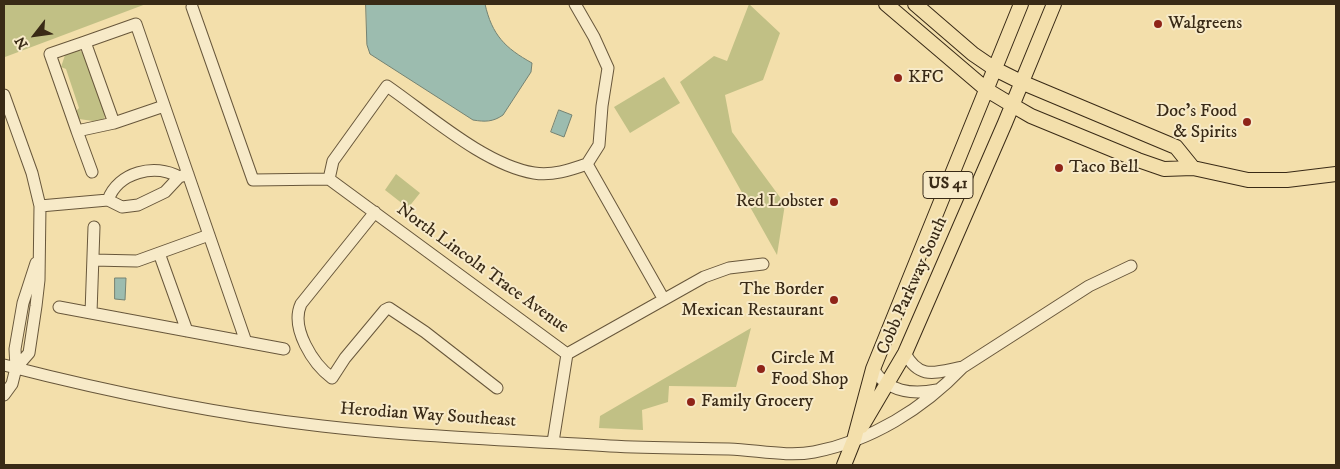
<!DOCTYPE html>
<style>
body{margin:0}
#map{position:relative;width:1340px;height:469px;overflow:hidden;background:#f3dfab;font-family:"IM FELL DW Pica",serif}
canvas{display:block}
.frame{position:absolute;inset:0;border:5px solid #392a16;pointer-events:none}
.north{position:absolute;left:10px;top:10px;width:50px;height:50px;-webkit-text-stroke:4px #f7eac8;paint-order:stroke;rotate:240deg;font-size:14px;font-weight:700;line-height:20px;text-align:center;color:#392a16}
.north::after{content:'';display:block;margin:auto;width:18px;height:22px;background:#392a16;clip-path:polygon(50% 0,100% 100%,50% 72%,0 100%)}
</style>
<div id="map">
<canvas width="1340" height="469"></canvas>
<div class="frame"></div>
<div class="north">N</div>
</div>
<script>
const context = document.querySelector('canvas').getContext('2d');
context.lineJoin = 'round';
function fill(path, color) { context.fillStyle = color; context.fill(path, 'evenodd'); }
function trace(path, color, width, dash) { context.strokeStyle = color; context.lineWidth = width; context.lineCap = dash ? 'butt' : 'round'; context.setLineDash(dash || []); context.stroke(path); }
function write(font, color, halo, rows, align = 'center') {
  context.font = font + ' "IM FELL DW Pica",serif'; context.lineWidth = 4; context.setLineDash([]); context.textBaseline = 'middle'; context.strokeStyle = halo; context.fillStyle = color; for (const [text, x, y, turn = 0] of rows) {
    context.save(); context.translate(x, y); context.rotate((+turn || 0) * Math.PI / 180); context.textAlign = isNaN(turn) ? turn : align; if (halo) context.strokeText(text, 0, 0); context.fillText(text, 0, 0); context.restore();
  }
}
const green = new Path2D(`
 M4,4H146L5,57Z
 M749,4L780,33L763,80L725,95L732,132L785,204L777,255L680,82L714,56L727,61Z
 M79,50L83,53L105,115L104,120L100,122L79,119L76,111L79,108L66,69L61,67L65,55Z
 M664,77L680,103L630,133L614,107Z
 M396,174L420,193L408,208L385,190Z
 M751,328L736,387L669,386L668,402L642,410L643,430L599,428L600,416Z`);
const water = new Path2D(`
 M366,4H485C492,35 505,48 532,63L531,72L503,115C493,122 485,122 473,120L370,54L367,45Z
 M559,110L572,115L564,137L551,132Z
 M115,278H126L125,300L115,299Z`);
const minor = new Path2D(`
 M575,4L594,37L608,68L602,106L599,145L587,164
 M192,7L253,180L329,179L567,354
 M85,42L136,24L246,342
 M4,95L32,173L40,206L39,280L36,306L29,353L16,368
 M114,123L164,106
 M77,131L50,54L85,42L114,123L77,131L92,172
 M587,164L663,298
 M329,179L333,161L387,86C429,115 485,165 534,173C552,176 570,170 587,164
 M108,200C118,172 155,163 179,177
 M40,206L108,200L122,207L138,205L165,192L179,177L188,174
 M375,212L301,304C290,328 313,364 332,378L345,358L385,310L389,308L425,332L497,388
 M159,253L187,331
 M93,260L137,261L209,235
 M59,307L284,349
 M91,313L94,227
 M905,353C920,381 936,372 963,367
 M567,354L704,277L729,268L763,264
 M4,365C109,392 214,414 322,426C417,437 514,440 610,446C650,448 690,448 729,449C757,450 787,457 814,452C871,441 923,409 963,367L1089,286L1131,266
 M873,369C888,392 911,395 937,390
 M4,395L12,384L16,368L15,349L23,303L36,263
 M553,442L567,354`);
const major = new Path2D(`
 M886,4L987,90L1012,105L1031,116L1138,160L1164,169L1193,168L1248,180H1287L1336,174
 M915,4L973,54L995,69L1021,82L1176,147L1193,168
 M862,426L905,353L1005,123L1054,4
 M844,465L854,440L873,369L1021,4`);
const markers = [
 [1158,24,5,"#8f2418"],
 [898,78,5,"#8f2418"],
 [1247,122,5,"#8f2418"],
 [1059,168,5,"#8f2418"],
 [834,202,5,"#8f2418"],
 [834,300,5,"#8f2418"],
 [761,369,5,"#8f2418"],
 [691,402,5,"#8f2418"]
];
const shields = [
 [948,185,50]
];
const shieldNames = [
 ["US 41",948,185]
];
const poiNames = [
 ["Walgreens",1168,24],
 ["KFC",908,78],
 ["Doc's Food",1237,112,"right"],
 ["& Spirits",1237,133,"right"],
 ["Taco Bell",1069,168],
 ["Red Lobster",824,202,"right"],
 ["The Border",824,290,"right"],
 ["Mexican Restaurant",824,311,"right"],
 ["Circle M",771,359],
 ["Food Shop",771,380],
 ["Family Grocery",701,402]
];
const streetNames = [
 ["North Lincoln Trace Avenue",482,269,36],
 ["Cobb Parkway South",913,286,-66],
 ["Herodian Way Southeast",428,416,4]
];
fill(green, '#c1c085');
fill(water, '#9cbcaf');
trace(water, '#748272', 1);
trace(minor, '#68573b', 13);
trace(major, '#392a16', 16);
trace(minor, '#f7eac8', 11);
trace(major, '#f3dfab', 14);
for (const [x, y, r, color] of markers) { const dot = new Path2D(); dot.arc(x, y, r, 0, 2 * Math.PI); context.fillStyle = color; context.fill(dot); trace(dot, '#f7eac8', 2); }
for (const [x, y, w] of shields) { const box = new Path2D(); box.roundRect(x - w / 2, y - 13.5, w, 27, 4); context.fillStyle = '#f7eac8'; context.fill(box); trace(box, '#392a16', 1); }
write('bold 16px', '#392a16', null, shieldNames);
write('18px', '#392a16', '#f7eac8', poiNames, 'left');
write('18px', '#392a16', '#f7eac8', streetNames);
</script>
